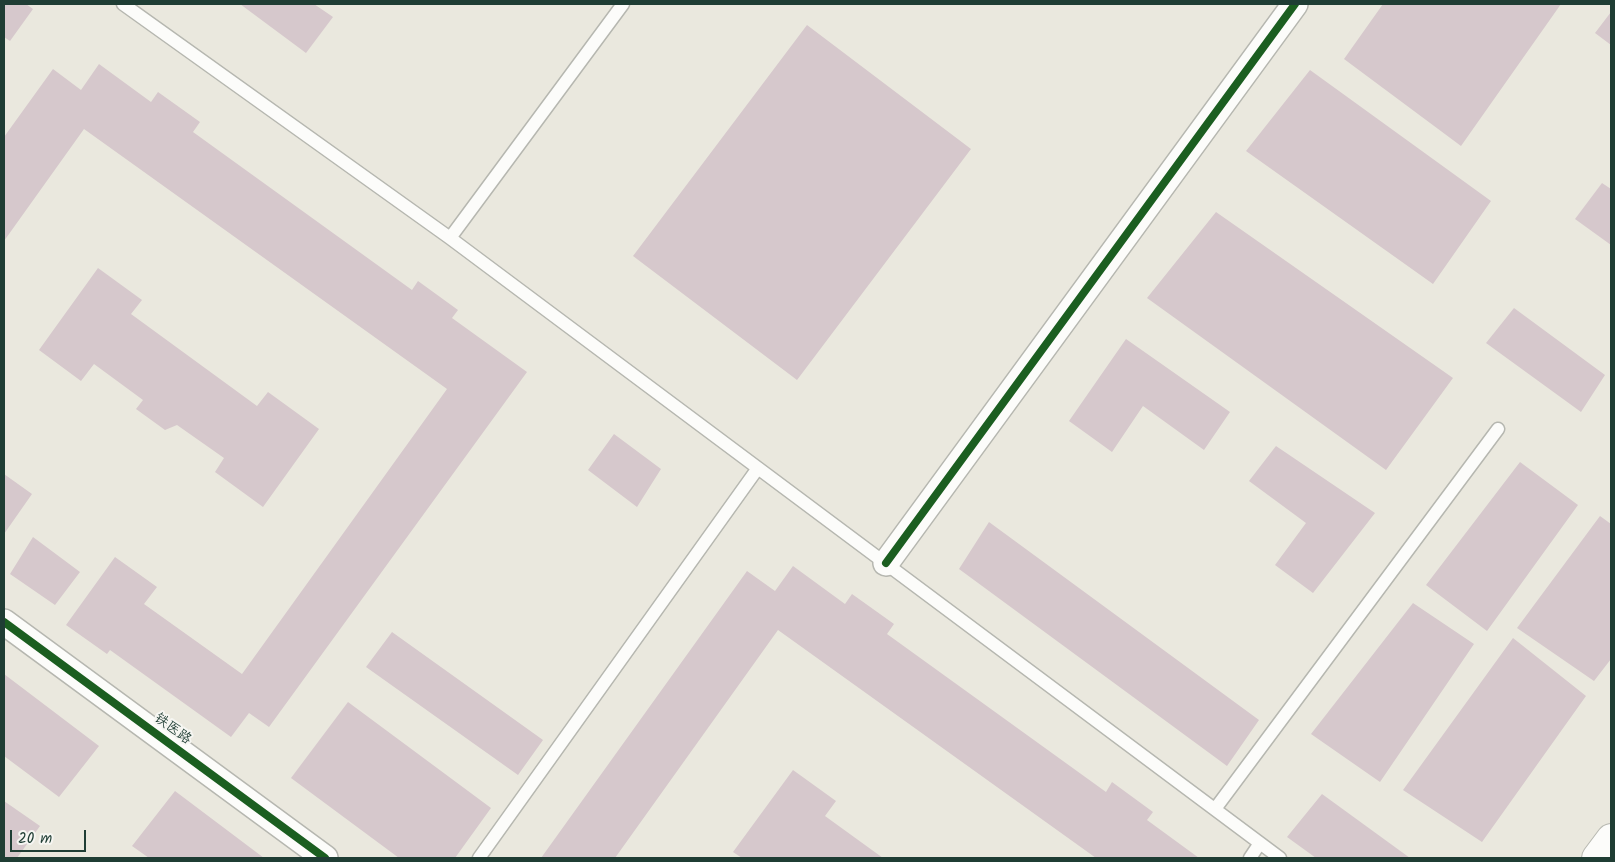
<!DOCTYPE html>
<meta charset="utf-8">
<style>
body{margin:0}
#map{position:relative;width:1615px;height:862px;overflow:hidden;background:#eae8de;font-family:Kalam,sans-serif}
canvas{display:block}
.frame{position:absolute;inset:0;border:5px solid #1f3d34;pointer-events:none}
.scale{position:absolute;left:10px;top:830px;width:76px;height:22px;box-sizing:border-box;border:2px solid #1f3d34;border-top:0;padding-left:6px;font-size:15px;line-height:18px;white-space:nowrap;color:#1f3d34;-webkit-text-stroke:4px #f6f6f2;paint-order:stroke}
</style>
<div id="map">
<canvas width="1615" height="862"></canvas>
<div class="frame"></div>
<div class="scale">20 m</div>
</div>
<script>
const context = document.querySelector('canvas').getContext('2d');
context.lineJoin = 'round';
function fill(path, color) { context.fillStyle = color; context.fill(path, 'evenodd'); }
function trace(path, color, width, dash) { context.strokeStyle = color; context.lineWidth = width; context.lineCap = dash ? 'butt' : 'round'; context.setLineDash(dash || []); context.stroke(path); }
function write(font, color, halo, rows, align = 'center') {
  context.font = font + ' Kalam,"LXGW WenKai TC",sans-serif'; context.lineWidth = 4; context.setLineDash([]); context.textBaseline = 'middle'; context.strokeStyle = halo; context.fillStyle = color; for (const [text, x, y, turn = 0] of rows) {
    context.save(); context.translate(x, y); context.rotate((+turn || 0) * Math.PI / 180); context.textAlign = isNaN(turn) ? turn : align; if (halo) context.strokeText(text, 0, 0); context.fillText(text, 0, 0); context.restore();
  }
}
const building = new Path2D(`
 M4,4H26L33,9L10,41L4,37Z
 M240,4H314L333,17L306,53Z
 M1383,4H1561L1461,146L1344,59Z
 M1611,12V45L1595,33Z
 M807,25L971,149L797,380L633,256Z
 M99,64L151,102L158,92L200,122L193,132L412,290L418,281L458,310L452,318L527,372L269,727L249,713L231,737L110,650L107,654L66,625L115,557L157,587L144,604L242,674L447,389L84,129L4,241V137L53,69L81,90Z
 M1310,70L1491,201L1433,284L1246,151Z
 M1602,183L1611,189V245L1575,219Z
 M1216,212L1453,378L1386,470L1147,298Z
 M98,268L142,300L131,314L257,406L268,392L319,429L263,507L215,472L224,458L177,425L165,430L136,409L143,400L94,364L81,381L39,350Z
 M1514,308L1605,375L1581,412L1486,343Z
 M1126,339L1230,412L1204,450L1143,406L1112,452L1069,421Z
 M614,434L661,469L637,507L588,470Z
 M1276,446L1375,513L1313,593L1275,565L1306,523L1249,481Z
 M1520,462L1578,505L1487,631L1426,585Z
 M4,474L32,494L4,534Z
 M1600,516L1611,524V659L1594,681L1517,628Z
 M989,522L1259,720L1227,766L959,569Z
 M33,537L80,572L55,605L10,574Z
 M793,566L845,604L852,594L894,624L887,634L1106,792L1112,782L1153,812L1147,820L1199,858H1096L778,630L615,858H541L747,571L775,591Z
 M1413,603L1474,644L1380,782L1311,734Z
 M392,632L543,740L518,775L366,667Z
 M1513,638L1586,696L1482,842L1403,790Z
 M4,674L99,746L59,797L4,756Z
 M348,702L491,808L455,858H399L291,778Z
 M793,770L836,801L825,816L883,858H742L733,852Z
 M175,791L264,858H149L132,846Z
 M1322,794L1410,858H1316L1287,837Z
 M4,801L40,826L17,858H4Z`);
const service = new Path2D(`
 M123,4L450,238L1280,858
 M450,238L623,4
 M1215,809L1498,429
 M479,858L758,468
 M1250,858L1260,843`);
const minor = new Path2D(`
 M886,563L1295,4
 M4,622L325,858`);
const tertiary = new Path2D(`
 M1596,858L1611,838`);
const cycleway = new Path2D(`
 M886,563L1295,4
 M4,622L325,858`);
const streetNames = [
 ["铁医路",172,730,36]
];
fill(building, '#d6c8cc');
trace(service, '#b6b7b0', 15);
trace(minor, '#b6b7b0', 28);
trace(tertiary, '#b6b7b0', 30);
trace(service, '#fcfcfa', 12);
trace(minor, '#fcfcfa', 25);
trace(tertiary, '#fcfcfa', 28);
trace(cycleway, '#1b5e20', 8);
write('14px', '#1f3d34', '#f6f6f2', streetNames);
</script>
